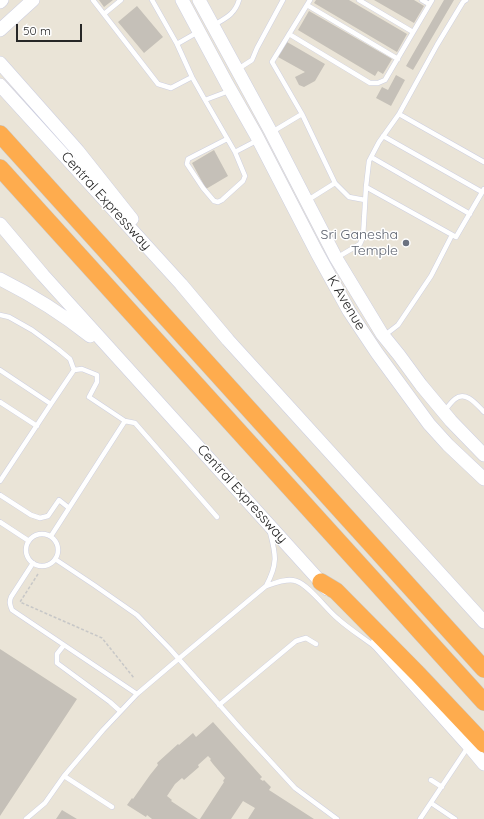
<!DOCTYPE html>
<style>
body{margin:0}
#map{position:relative;width:484px;height:819px;overflow:hidden;background:#eae4d7;font-family:Quicksand,sans-serif}
canvas{display:block}
.scale{position:absolute;left:16px;top:24px;width:66px;height:18px;box-sizing:border-box;border:2px solid #272727;border-top:0;padding-left:5px;font-size:12px;line-height:14px;white-space:nowrap;color:#272727;-webkit-text-stroke:3px #fff;paint-order:stroke}
</style>
<div id="map">
<canvas width="484" height="819"></canvas>
<div class="scale">50 m</div>
</div>
<script>
const context = document.querySelector('canvas').getContext('2d');
context.lineJoin = 'round';
function fill(path, color) { context.fillStyle = color; context.fill(path, 'evenodd'); }
function trace(path, color, width, dash) { context.strokeStyle = color; context.lineWidth = width; context.lineCap = dash ? 'butt' : 'round'; context.setLineDash(dash || []); context.stroke(path); }
function write(font, color, halo, rows, align = 'center') {
  context.font = font + ' Quicksand,sans-serif'; context.lineWidth = 3; context.setLineDash([]); context.textBaseline = 'middle'; context.strokeStyle = halo; context.fillStyle = color; for (const [text, x, y, turn = 0] of rows) {
    context.save(); context.translate(x, y); context.rotate((+turn || 0) * Math.PI / 180); context.textAlign = isNaN(turn) ? turn : align; if (halo) context.strokeText(text, 0, 0); context.fillText(text, 0, 0); context.restore();
  }
}
const building = new Path2D(`
 M99,0H113L104,7Z
 M316,0H349L407,34L397,52L314,3Z
 M374,0H414L424,6L414,23Z
 M444,0H454L413,70L406,66Z
 M137,6L163,37L144,53L118,22Z
 M309,11L392,59L383,74L378,71L375,76L298,30Z
 M287,42L325,64L315,81L304,87L299,85L295,77L305,72L278,57Z
 M396,75L405,80L391,106L376,98L382,87L388,90Z
 M214,150L228,176L206,189L192,163Z
 M0,649L77,699L0,816Z
 M213,722L262,777L260,779L263,781L264,780L271,787L269,790L314,819H248L255,808L243,801L231,819H200L224,782L223,781L225,778L213,764L210,760L211,759L208,756L198,765L199,767L184,780L182,778L175,784L167,796L172,800L171,801L198,819H152L147,815L146,817L127,805L132,798L133,799L150,775L158,765L157,763L178,744L179,745L193,733L196,737Z
 M62,810L77,819H56Z`);
const path = new Path2D(`
 M38,574L20,602L102,638L134,678`);
const lane = new Path2D(`
 M93,0L158,84L171,88L192,77L177,44L198,32
 M152,0L177,44
 M359,0L413,32
 M422,0L429,4
 M307,5L398,59
 M104,14L121,0
 M214,25C226,18 235,14 239,0
 M289,34L370,83H378L385,80L432,0
 M238,69L252,60L257,48L283,0
 M192,77L205,100L229,91
 M205,100L235,152L258,140
 M302,114L335,183L308,200
 M399,114L437,45L463,2L466,0
 M272,132L302,114L272,62L310,0
 M383,136L482,192
 M227,139L188,159L187,164L203,188L214,201L218,202L222,200L243,181L245,176L235,152
 M371,157L470,214
 M335,183L349,197L365,200
 M366,187L456,237L484,189
 M338,257L360,244L363,237L366,187L369,161L379,142L399,114L484,162
 M0,315L9,317L32,330L58,349L70,359L74,370
 M385,335L398,325L431,276L452,235
 M0,370L51,404L0,481
 M0,402L37,426
 M444,411C448,407 451,402 455,399C466,390 477,405 484,412
 M125,421L135,423L217,517
 M0,495L31,515L40,518L48,516L59,500L69,508
 M0,522L29,541
 M26 550a16 16 0 1 1 32 0a16 16 0 1 1-32 0Z
 M51,536L125,421L89,397L97,382V375L82,369L74,370L51,404
 M55,559L94,585L137,615L170,649L239,727L295,788L337,819
 M33,563L11,597C9,602 10,605 12,610L137,694L170,666L266,586C275,583 287,578 296,581C309,585 326,609 337,618C348,628 362,637 374,646
 M266,586C278,564 276,555 270,532
 M64,645L57,654V663L110,702L120,711
 M219,705L296,641L306,638L316,644
 M64,776L112,807
 M431,780L442,787
 M431,803L455,819
 M26,819L45,803L64,776L103,730L137,694
 M420,819L468,747`);
const secondary = new Path2D(`
 M182,0L227,84L256,135L317,253L349,311L377,353L429,424L448,445L484,479
 M199,0L271,132L336,258L382,334L399,355L421,385L451,421L484,455
 M0,2L2,0
 M0,30L33,0
 M0,63L78,151L132,219
 M0,85L181,284L228,340L484,622
 M0,224L43,275L327,589
 M0,279C32,295 61,313 90,336
 M377,643L469,746L484,764`);
const highway = new Path2D(`
 M0,134L484,669
 M0,168L484,702
 M321,582L336,591L417,673L484,744`);
const markers = [
 [406,243,4,"#6b7280"]
];
const streetNames = [
 ["Central Expressway",106,201,48],
 ["K Avenue",346,303,59],
 ["Central Expressway",242,494,48]
];
const worshipNames = [
 ["Sri Ganesha",398,235],
 ["Temple",398,251]
];
fill(building, '#c5c0b8');
trace(lane, '#cdcfe0', 5.5);
trace(secondary, '#cdcfe0', 14);
trace(highway, '#c7c7c7', 18);
trace(path, '#c7c7c7', 1.5, [3, 2]);
trace(lane, '#fff', 4.5);
trace(secondary, '#fff', 13);
trace(highway, '#feac4e', 17);
for (const [x, y, r, color] of markers) { const dot = new Path2D(); dot.arc(x, y, r, 0, 2 * Math.PI); context.fillStyle = color; context.fill(dot); trace(dot, '#fff', 1.5); }
write('14px', '#272727', '#fff', streetNames);
write('14px', '#5b616d', '#fff', worshipNames, 'right');
</script>
